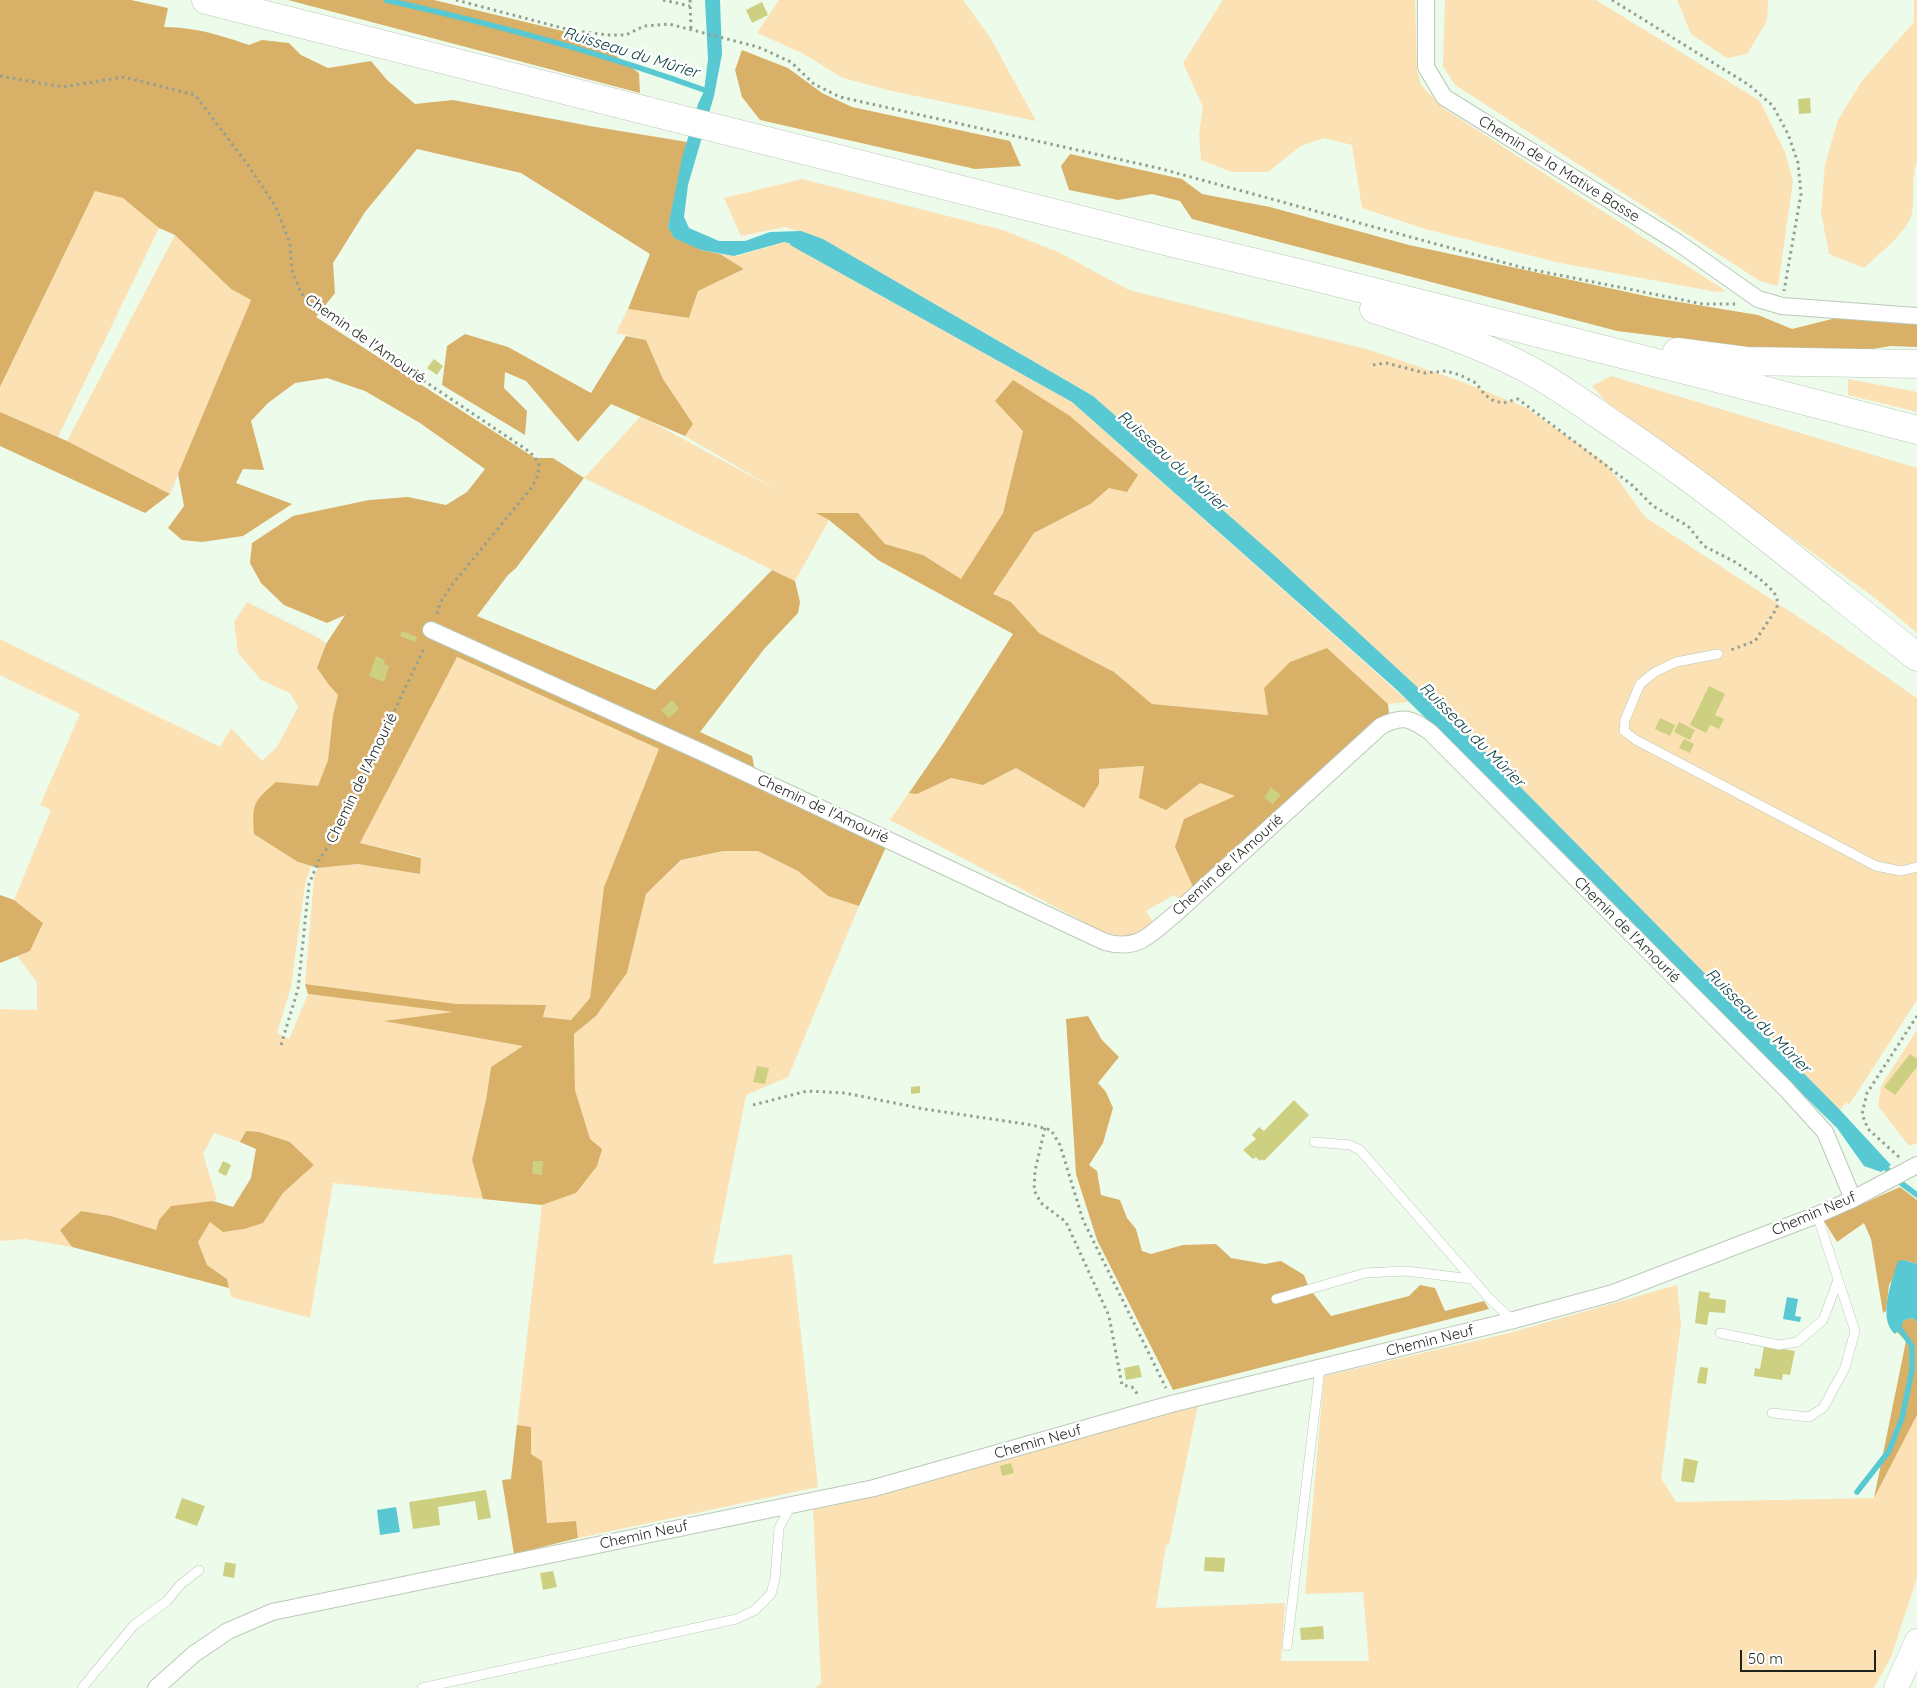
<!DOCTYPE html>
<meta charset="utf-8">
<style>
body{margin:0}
#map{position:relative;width:1917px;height:1688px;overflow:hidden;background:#edfbeb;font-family:Quicksand,sans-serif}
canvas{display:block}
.scale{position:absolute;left:1740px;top:1650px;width:136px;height:22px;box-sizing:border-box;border:2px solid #1d231d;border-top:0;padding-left:6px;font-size:15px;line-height:18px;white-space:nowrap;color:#1d231d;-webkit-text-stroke:4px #fff;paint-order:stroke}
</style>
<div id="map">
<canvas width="1917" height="1688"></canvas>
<div class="scale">50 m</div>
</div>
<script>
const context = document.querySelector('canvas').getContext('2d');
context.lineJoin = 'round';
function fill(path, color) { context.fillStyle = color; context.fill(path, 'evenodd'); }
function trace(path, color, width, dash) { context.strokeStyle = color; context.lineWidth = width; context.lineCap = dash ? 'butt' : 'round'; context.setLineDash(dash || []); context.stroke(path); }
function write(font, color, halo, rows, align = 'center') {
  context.font = font + ' Quicksand,sans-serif'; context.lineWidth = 5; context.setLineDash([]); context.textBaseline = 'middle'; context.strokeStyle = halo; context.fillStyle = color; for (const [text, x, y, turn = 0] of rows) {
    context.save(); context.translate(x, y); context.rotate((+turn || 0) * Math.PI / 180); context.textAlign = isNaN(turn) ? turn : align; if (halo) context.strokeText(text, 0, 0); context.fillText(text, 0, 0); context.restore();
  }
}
const green = new Path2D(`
 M779,0H963L991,39L1036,121L892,91L843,78L802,53L757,33Z
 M1223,0H1415L1417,70L1421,85L1443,108L1726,291L1717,292L1560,263L1425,229L1362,208L1352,145L1324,138L1301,146L1268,172H1232L1201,160L1199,134L1203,107L1183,63Z
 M1445,0H1596L1760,101L1785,152L1793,181L1778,286L1760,281L1455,85L1443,66Z
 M1677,0H1768L1767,21L1747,54L1727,58L1691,34Z
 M1914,0H1917V161C1911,179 1915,194 1912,212C1910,230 1877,256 1864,268L1829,254L1821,212L1825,164L1838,120L1862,81L1914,22Z
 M802,179L1003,230L1058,252L1129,290L1370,350L1460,381L1525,407L1607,464L1645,517L1823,633L1917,698V1000L1849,1105L1846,1102L1840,1110L1464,730L1274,555L1093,396L823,239L785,227L741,236L724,198Z
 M95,191L123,197L159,228L58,437L0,412V387Z
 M175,235L231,289L251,300L170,494L67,441Z
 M784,242L792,244L819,261L1072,402L1409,702L1388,704L1327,648L1269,715L1151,704L1114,672L1038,633L1011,602L992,594L1034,533L1092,503L1109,488L1023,431L1003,513L961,580L923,555L885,544L858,513H818L829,520L795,581L584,478L641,416L782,493L685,436L692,424L663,379L646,340L616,333L628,309L689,318L698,291L744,269L720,254L737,256Z
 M1611,376L1917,468V633L1875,598L1610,406L1592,386Z
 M1848,379L1917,392V412L1848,395Z
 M247,602L321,639L326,644L317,668L329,685L338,694L333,715L328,760L318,787L301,785L298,862L311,866L305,884L291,987L277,1033L289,1039L308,994L455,1012L386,1021L524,1046L491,1067L486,1100L472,1160L483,1199L333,1183L310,1318L231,1297L227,1279L207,1265L198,1242L210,1221L263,1223L283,1193L314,1165L290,1142L246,1131L240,1142L214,1133L203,1154L217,1200L159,1220L156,1230L111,1216L81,1211L61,1230L72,1247L25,1239L0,1241V1009L37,1010V982L17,956L30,951L43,923L14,900L51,810L40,805L80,714L0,675V639L220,747L231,728L262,761L277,747L298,707L290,693L261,680L238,653L234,622Z
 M456,657L659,749L604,887L590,998L571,1020L543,1017L546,1005H460L305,984L314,877L318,868L361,864L419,874L421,857L360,843Z
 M1144,766L1200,783L1235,796L1175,847L1193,887L1180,900L1174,895L1146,911L1153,922C1136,940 1126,938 1103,932L890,820L909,793H917L951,778L983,785L1016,768L1051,789L1099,784V769Z
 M723,851H758L798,871L828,896L859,906L788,1077L746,1095L713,1264L792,1254L818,1487L578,1538L576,1521L547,1523L542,1461L531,1454V1427L517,1425L542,1205L576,1193L590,1139L575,1090L574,1034L596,1016L627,973L646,894L682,860Z
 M1917,1030V1143L1909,1146L1878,1106L1881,1086Z
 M1677,1285L1681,1324L1661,1478L1676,1502L1874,1498L1917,1415V1578L1891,1657L1874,1688H815L821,1683L813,1509L1198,1405L1169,1544L1166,1545L1156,1608L1285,1603L1281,1661H1369L1363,1592L1305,1594L1324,1376L1509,1333Z`);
const forest = new Path2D(`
 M0,0H131L168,8L164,27C199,28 216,34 249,45L262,40L289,43L301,55L328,68L371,61L387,80L415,104L453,100L590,126L687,142L668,227L701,250L720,254L744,269L698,291L689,318L628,309L650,254L521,173L417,149L365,212L333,263L335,293L316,317L535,458H553L584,478L516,568L508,575L477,616L655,690L772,570L795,581L800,602L798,613L765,648L700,732L752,756L758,785L886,847L859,906L828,896L798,871L758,851H723L681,860L646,894L627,973L596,1016L574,1034L575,1090L590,1139L602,1149L597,1166L576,1193L542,1205L483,1199L472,1160L486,1100L491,1067L523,1046L384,1021L453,1012L308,994L305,984L456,1004L546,1005L543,1017L571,1020L590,998L604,887L659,749L457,657L360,843L421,858L420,874L358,864L318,868L298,862L254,834C252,803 253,802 276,782L318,786L328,760L333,715L338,695L329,685L317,668L326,644L345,615L327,623L284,605L261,583L250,563L252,543L293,516L369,500L408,497L446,505L467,492L485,469L420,423L365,391L327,378L295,383L268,403L251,421L264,470L243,469L236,483L292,504L243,536L202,542L182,540L168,528L184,506L178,474L251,300L231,289L175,235L159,228L123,198L95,191L0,387Z
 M288,0H434L592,38L639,73L640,93Z
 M742,50L788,68L822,93L852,107L1010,141L1021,166L975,169L760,120L742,97L735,70Z
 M1070,154L1182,179L1202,194L1270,207L1409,245L1655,298L1758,315L1792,329L1840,317L1917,322V347L1891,346L1841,354L1754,348L1617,331L1192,219L1180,201L1152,194L1118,200L1069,190L1061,166Z
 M465,334L508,347L591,393L626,336L646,340L663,379L693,424L685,436L611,404L578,442L526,381L505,372L504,388L527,411L525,435L442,385L447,346Z
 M1013,380L1070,416L1138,475L1127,492L1109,488L1092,503L1034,533L993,594L1011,602L1039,633L1114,672L1152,704L1268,715L1264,688L1290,662L1327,648L1388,704L1389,713L1193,887L1175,847L1184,819L1235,796L1200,783L1166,810L1139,798L1144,766L1099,769V784L1084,808L1016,768L983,785L951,778L917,794L909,793L944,742L1013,634L878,560L829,520L816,513H858L885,544L923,555L961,579L1003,513L1023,431L995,401Z
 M0,412L67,441L170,494L145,513L0,446Z
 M0,895L14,900L43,923L30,951L0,963Z
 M1088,1016L1102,1040L1119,1057L1098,1083L1106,1092L1113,1108L1103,1143L1089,1165L1097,1171L1101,1195L1120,1200L1127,1218L1136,1229L1142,1251L1151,1254L1183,1245L1216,1244L1231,1258L1265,1264L1281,1261L1304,1275L1309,1288L1331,1316L1409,1296L1420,1285L1435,1288L1445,1311L1484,1301L1489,1309L1173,1390L1097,1240L1076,1174L1066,1019Z
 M246,1131L259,1132L290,1142L314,1165L283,1193L263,1223L244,1229L223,1232L210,1222L198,1242L207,1265L227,1279L229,1288L72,1247L60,1230L81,1211L111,1216L156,1230L159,1220L171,1206L213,1201L233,1207L251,1178L256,1149L240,1142Z
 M1900,1187L1917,1200V1264L1904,1260L1889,1285L1886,1311L1883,1313L1871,1239L1864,1223L1837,1242L1824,1221Z
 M1913,1318L1917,1322V1415L1874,1498L1906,1341L1897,1332L1904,1320Z
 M517,1425L531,1427V1454L542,1461L547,1523L576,1521L578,1538L514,1554L502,1480L511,1479Z`);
const water = new Path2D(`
 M705,0H720L722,54L714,96L688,185L684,217L689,228L719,241H745L770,232L801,231L823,239L1093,396L1274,555L1464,730L1840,1110L1891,1165L1881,1172L1864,1166L1837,1128L1708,1002L1595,885L1397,690L1072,402L790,245L791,244L784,242L734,256L701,250L674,238L668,227L682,158L698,104L704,91L708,59Z
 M1904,1260L1917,1264V1322L1913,1318L1904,1320L1900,1329L1895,1334C1877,1319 1892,1280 1898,1261Z
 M1787,1297L1798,1299L1795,1316L1801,1317L1800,1322L1783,1319Z
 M396,1507L400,1532L380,1535L377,1510Z`);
const stream = new Path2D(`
 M386,0C494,24 603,53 707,91
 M1882,1164L1901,1183L1917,1195
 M1857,1492L1889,1451L1902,1418L1912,1370V1346L1900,1329`);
const building = new Path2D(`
 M762,2L768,15L752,23L746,10Z
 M1810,98L1811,113L1799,114L1798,99Z
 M434,359L443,366L437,375L427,368Z
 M402,631L417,637L415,642L400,636Z
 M376,656L385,660L384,664L389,666L384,682L369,676Z
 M1709,686L1725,694L1715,715L1724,719L1719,729L1710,725L1706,733L1690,725Z
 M672,700L679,709L669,718L661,710Z
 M1660,718L1675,725L1670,736L1655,729Z
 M1679,722L1695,730L1690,740L1674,732Z
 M1684,739L1694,744L1690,753L1679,748Z
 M1271,787L1281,795L1273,804L1264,798Z
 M1910,1054L1917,1059V1067L1895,1095L1884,1087Z
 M757,1066L769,1068L765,1084L753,1082Z
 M920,1086V1093L911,1094V1087Z
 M1294,1100L1309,1115L1264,1161L1262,1159L1260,1161L1256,1157L1253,1159L1243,1150L1256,1139L1252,1135L1259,1127L1264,1131Z
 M223,1161L231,1165L226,1176L218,1172Z
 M533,1161H543L542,1175L532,1174Z
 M1699,1291L1710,1293L1709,1298L1726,1300L1725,1313L1709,1312L1707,1325L1695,1323Z
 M1764,1346L1795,1351L1790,1375L1783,1374L1782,1380L1754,1376L1755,1368L1760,1369Z
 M1139,1365L1142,1377L1126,1380L1124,1368Z
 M1700,1367L1708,1368L1706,1384L1697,1383Z
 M1684,1458L1698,1461L1694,1483L1681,1481Z
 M1011,1463L1014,1473L1002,1476L1000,1466Z
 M486,1490L491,1518L478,1520L475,1501L438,1507L440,1525L413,1529L409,1502Z
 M182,1498L205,1506L197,1526L175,1518Z
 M1205,1557L1225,1558L1224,1572L1204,1571Z
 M225,1562L236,1564L234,1578L223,1576Z
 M553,1571L557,1587L543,1590L540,1573Z
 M1323,1626L1324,1639L1301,1640L1300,1628Z`);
const path = new Path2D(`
 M456,0L570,30L607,35H626L644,26L669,24L758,47L791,62L814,84L840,97L1158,168L1524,268L1703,304H1735
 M663,0L690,6
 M690,0L691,30
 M1612,0L1749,85L1773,106L1788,134L1798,163L1801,194L1784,291
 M0,76L63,87L124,77L195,95L248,165L276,207L290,244L292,271L301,293L314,307L530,452L539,463L538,475L532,487L451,586L440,603L437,614
 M1373,365L1386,363L1425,373L1446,371L1460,375L1476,383L1485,395L1494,401L1503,403L1518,399L1632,485L1653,506L1688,526L1704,546L1735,562L1760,579L1774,592L1777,599V608L1755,641L1728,651
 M281,1045L298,989L309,884L320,858L334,839L425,646
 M753,1105L807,1091L845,1093L924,1109L1032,1125L1051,1130L1060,1145L1083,1220L1166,1388
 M1045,1128L1035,1171L1034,1190L1041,1203L1066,1222L1109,1316L1122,1385L1132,1387L1139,1396
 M1899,1157L1868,1129L1862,1114L1867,1093L1917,1016`);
const service = new Path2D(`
 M1718,654L1676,662L1655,672L1640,684L1625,720L1624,731L1636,740L1876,866L1901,871L1917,867
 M1314,1142L1350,1145L1360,1150L1489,1298L1512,1320
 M1276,1299L1365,1273L1406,1271L1472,1279
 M1720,1333L1779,1345L1797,1342L1823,1320L1838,1280
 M1772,1413L1809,1417L1823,1408L1845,1368L1855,1331L1817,1215
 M1287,1646L1320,1368
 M82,1688L134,1625L167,1601L180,1585L199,1570
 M422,1688L736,1619L755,1610L771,1594L775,1579L779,1528L791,1505`);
const minor = new Path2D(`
 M1426,0V67L1444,97L1677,242L1758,299L1782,306L1917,316
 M431,630L699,751L1105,942C1139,951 1149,935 1174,915L1381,726C1404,715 1410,718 1430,732L1786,1089L1825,1132L1853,1199
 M156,1688L194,1654L228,1631L272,1612L874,1488L1171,1404L1510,1321L1613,1293L1817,1215L1853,1199L1917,1165`);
const secondary = new Path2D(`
 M1896,1688L1917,1641`);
const trunk = new Path2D(`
 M206,0L1173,243L1303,274L1701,374L1917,430
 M1374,309C1423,325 1472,341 1518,364C1552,381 1583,404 1614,425C1720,496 1817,578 1917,657
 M1677,352L1746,361L1917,364`);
const streetNames = [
 ["Chemin de la Mative Basse",1559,169,32],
 ["Chemin de l'Amourié",365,339,35],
 ["Chemin de l'Amourié",362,778,-64],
 ["Chemin de l'Amourié",823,809,25],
 ["Chemin de l'Amourié",1228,865,-42],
 ["Chemin de l'Amourié",1627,930,45],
 ["Chemin Neuf",1814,1214,-23],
 ["Chemin Neuf",1430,1341,-14],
 ["Chemin Neuf",1038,1442,-16],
 ["Chemin Neuf",644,1535,-12]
];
const waterNames = [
 ["Ruisseau du Mûrier",631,53,17],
 ["Ruisseau du Mûrier",1172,461,42],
 ["Ruisseau du Mûrier",1472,735,45],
 ["Ruisseau du Mûrier",1758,1021,45]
];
fill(green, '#fce1b5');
fill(forest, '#d9b068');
fill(water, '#58c9d2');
trace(stream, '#58c9d2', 5.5);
fill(building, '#ccd080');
trace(service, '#bbc9b9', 10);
trace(minor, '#bbc9b9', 18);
trace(secondary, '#bbc9b9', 25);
trace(trunk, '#bbc9b9', 29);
trace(path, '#949f93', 3, [2.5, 4]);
trace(service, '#fff', 9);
trace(minor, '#fff', 16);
trace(secondary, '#fff', 24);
trace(trunk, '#fff', 28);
write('15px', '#1d231d', '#fff', streetNames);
write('italic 16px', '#0c4145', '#fff', waterNames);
</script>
